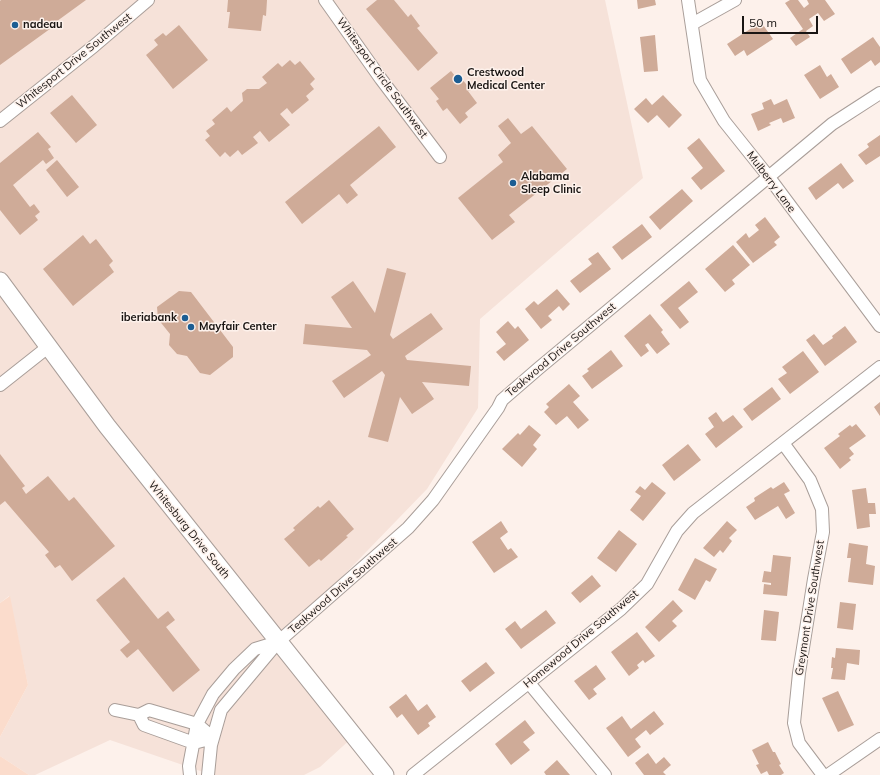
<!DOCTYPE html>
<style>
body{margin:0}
#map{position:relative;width:880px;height:775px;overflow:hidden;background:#fdf1eb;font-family:Mulish,sans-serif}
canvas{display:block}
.scale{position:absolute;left:742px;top:16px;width:76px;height:18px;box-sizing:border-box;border:2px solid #191513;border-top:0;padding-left:5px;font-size:12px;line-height:14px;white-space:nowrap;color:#191513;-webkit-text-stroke:3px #fdf1eb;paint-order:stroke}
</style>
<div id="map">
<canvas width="880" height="775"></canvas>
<div class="scale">50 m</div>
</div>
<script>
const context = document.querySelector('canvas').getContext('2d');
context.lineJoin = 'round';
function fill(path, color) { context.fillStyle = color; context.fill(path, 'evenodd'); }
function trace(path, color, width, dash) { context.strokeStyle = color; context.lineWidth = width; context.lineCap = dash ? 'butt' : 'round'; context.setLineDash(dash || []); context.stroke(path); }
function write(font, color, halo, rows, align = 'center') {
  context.font = font + ' Mulish,sans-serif'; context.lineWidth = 3; context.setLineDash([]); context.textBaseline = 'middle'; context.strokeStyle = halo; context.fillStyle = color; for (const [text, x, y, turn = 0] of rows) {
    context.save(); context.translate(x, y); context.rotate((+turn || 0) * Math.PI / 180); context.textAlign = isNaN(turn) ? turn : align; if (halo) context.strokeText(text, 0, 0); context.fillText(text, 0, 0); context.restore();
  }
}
const built = new Path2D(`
 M0,0H605L643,178L480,319L478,408L427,489L279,642L354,736L320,767L304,775H212L110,740L35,775H29L0,756V737L28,685L9,596L0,603Z`);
const green = new Path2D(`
 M10,596L28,685L0,737V603Z
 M0,756L29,775H0Z`);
const building = new Path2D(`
 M1,0H86L53,24L54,26L0,65V1Z
 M228,0H267L266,16L263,15L261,31L228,28L230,12H227Z
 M377,0H394L408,17L411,14L420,26L417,28L438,53L418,71L366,9Z
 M637,0H655L656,5L638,9Z
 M790,0H798L804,8L809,4L807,0H825L835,14L824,21L818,13L809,19L813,26L806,31L810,37L796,46L790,38L803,29L785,3Z
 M761,22L773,39L747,56L744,50L735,56L727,44Z
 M179,25L208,60L173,89L146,55L158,45L154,40L163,33L166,36Z
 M655,35L658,71L644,72L640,37Z
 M873,37L880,47V62L875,66L871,60L851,74L841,59Z
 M290,60L295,65L300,61L315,79L310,84L314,89L306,96L309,100L292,114L287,108L280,114L290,125L269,142L260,131L253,137L258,143L242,155L238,150L230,157L225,152L220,157L205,140L210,136L206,131L215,124L212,120L227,107L231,112L243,101L242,93L247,89H259L267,83L262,77L278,63L282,67Z
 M820,65L827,77L831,74L839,87L820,99L804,75Z
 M451,71L459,81L461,78L471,90L468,91L477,103L465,113L468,117L460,124L447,108L443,111L436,101L439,99L430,88Z
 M72,95L97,125L76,143L50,113Z
 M663,95L682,115L669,128L657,115L648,123L634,109L646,98L652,105Z
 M771,99L774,105L787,99L795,118L783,123L781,118L769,123L771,125L758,131L751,114L764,109L762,103Z
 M508,118L521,134L532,126L567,169L509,215L515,222L492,240L458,198L503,162L498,155L511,143L498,126Z
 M379,126L396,147L350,185L358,195L347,204L339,194L302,224L285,202Z
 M38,132L51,147L48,149L54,158L46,164L43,160L13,185L30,207L34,204L40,212L35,216L38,220L20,235L0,210V163Z
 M880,135V156L866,165L858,155L869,147L867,144Z
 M699,138L725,171L701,190L691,178L703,168L687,148Z
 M57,160L79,187L67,197L46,170Z
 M841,163L854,181L843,189L838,183L816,200L808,188Z
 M682,189L693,201L660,230L649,217Z
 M765,217L780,237L774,242L777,245L753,263L736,242L746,233L749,238L759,230L755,225Z
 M642,224L652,237L622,260L612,247Z
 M83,235L90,244L96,239L113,261L109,265L114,272L73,306L43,269Z
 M733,245L750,265L732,280L735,284L725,292L705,269Z
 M598,252L611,269L580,293L570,281L592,264L588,259Z
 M387,268L406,273L390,335L393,339L431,313L443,329L405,356L407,360L471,366L469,386L422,382L434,399L412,414L400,397L388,442L368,437L385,375L382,371L344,398L332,381L371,355L367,350L303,344L305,324L352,328L331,297L353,281L375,313Z
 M689,281L698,292L678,308L689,322L680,329L660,305Z
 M557,289L570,304L563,311L559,306L548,316L552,320L541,329L525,309L534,301L538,305Z
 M179,291L191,292L233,347V357L210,375L200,373L187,356L177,354L169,345L170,334L158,319L157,307Z
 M650,314L663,330L661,332L670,344L657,354L648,343L645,345L649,351L641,357L624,336Z
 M508,321L515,329L518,326L529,340L504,361L496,352L506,344L496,332Z
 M845,326L857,342L825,366L806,340L814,334L823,345L833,338L832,336Z
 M611,350L623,366L592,389L582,376L589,371L587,369Z
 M803,351L819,372L790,394L778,379L787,373L782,367Z
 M569,384L580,396L573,402L589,420L578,429L567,416L556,425L544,412L549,407L546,404Z
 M772,387L781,399L752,421L743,409Z
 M880,402V416L874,407Z
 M716,412L723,422L733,415L743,427L716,448L705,434L714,427L708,418Z
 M856,424L866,436L849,448L854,454L849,458L851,460L840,469L824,448L840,436L838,434L850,425L852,427Z
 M529,425L541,435L533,445L537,449L522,467L502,449L518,433L520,435Z
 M688,444L701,460L674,481L662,465Z
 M0,454L25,486L22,488L26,494L48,476L69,501L74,497L115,546L72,581L60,565L55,568L45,555L49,552L5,501L0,505Z
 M652,482L666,493L643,521L630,510L641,496L635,492L640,486L645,490Z
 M784,482L790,491L784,494L795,513L786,519L778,506L755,520L746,507L755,501L754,498L771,487L773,489Z
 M866,488L868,503H875L876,514H869L870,527L857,529L852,490Z
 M329,500L354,529L346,536L348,537L321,561L319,559L309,567L284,539L295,530L293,528L318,506L320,508Z
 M501,521L508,532L500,538L508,550L511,548L518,557L494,573L472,542Z
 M727,521L737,530L729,538L732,541L723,553L720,550L714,557L703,548Z
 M619,530L637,544L616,572L597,558Z
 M849,543L868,546L866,564L875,566L873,585L848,582L851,558H847Z
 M773,555L791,557L787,596L763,594L764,584L771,585V583L762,582L764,571L771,572Z
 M695,558L717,569L710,582L706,580L695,600L678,590Z
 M592,575L601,586L580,603L571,593Z
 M124,577L158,619L168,611L175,620L166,627L200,670L173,692L138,649L127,658L120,650L130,642L96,600Z
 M673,600L683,611L672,621L677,626L659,642L645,627Z
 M840,602L856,604L853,630L837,628Z
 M546,610L556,623L521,649L505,629L515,621L521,629Z
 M764,610L779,612L776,641L761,640Z
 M637,632L655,656L645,663L643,660L637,665L639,668L629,676L611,652Z
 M836,648L860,650L859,665L847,663L845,680L831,679L833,668H831L832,657L835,658Z
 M486,662L495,673L470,692L461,681Z
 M596,665L606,679L593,689L597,694L589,700L574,681Z
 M838,691L854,725L838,732L822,698Z
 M406,694L418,711L427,704L436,717L428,723L430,726L418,735L402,714L397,718L389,707Z
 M654,711L664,724L650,735L646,730L635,739L641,747L628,757L606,728L622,716L631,729Z
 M525,720L535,733L523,742L530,750L511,765L495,744Z
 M768,742L773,752H775L781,764L779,765L784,773L781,775H769L767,771L761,774L756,765L759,764L752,750Z
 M648,753L656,764L664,757L671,765L663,772L666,775H644L635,763Z
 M557,760L570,775H546L544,772Z`);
const street = new Path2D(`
 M325,0L381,79L440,157
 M688,0L700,80L724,121L768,176L880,326
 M692,24L735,0
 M0,121L94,46L148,0
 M0,385L48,347
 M783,443L810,480L822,509L823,532L814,579L799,673L794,723L799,743L823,775
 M529,683L605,775
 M115,710L139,715
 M149,710L197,724L213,738L194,743L144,725L139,715Z
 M190,775L189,766L197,724L213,694L234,669L255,649L278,642
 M208,775L211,745L221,710L278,642L408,528L433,500L498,408L502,400L539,368L832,124L880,93
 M413,775L621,609L647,584L677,531L693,513L880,367
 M828,775L880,739`);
const secondary = new Path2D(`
 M0,281L107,426L385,775`);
const markers = [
 [15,25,4,"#1b5d93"],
 [458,79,5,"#1b5d93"],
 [513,183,4,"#1b5d93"],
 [185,318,4,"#1b5d93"],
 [191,327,4,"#1b5d93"]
];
const poiNames = [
 ["nadeau",23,25],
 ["Crestwood",467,73],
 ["Medical Center",467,86],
 ["Alabama",521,177],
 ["Sleep Clinic",521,190],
 ["iberiabank",177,318,"right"],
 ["Mayfair Center",199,327]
];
const streetNames = [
 ["Whitesport Drive Southwest",74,61,-39],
 ["Whitesport Circle Southwest",382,78,54],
 ["Mulberry Lane",771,182,53],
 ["Teakwood Drive Southwest",561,350,-40],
 ["Whitesburg Drive South",189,530,51],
 ["Teakwood Drive Southwest",343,586,-41],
 ["Greymont Drive Southwest",810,608,-81],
 ["Homewood Drive Southwest",581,639,-40]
];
fill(built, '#f6e2d9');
fill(green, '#fbdccc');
fill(building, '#cfab98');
trace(street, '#a99e99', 14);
trace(secondary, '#a99e99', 19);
trace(street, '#fff', 12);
trace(secondary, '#fff', 17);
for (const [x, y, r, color] of markers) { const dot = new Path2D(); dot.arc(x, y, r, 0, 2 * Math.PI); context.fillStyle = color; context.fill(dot); trace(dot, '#fdf1eb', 1.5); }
write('bold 11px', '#191513', '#fdf1eb', poiNames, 'left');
write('11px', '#191513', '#fdf1eb', streetNames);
</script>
